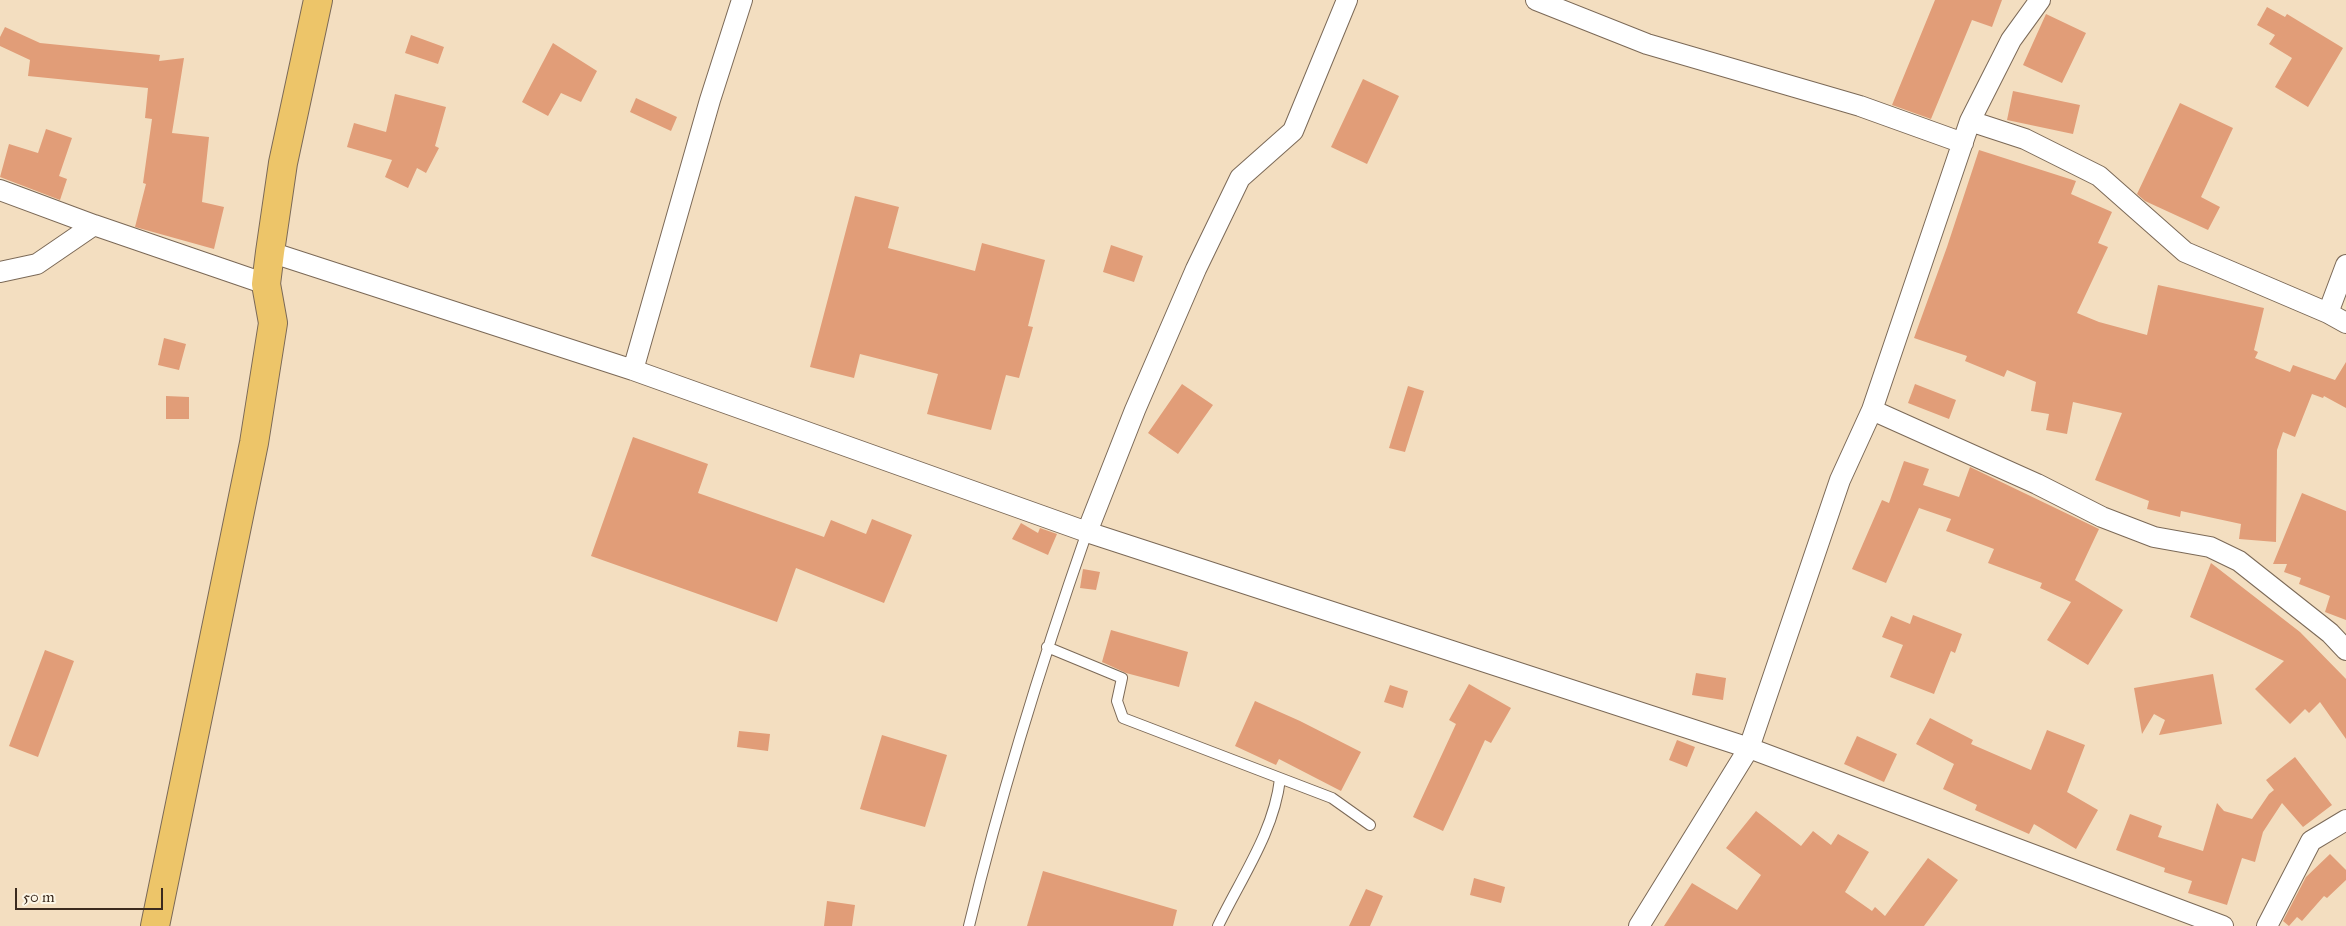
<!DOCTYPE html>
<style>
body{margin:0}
#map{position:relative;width:2346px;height:926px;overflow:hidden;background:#f3dec0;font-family:"IM FELL Great Primer",serif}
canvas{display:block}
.scale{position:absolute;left:15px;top:888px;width:148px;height:22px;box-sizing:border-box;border:2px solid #3b2a1e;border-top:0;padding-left:6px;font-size:15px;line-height:18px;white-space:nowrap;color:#3b2a1e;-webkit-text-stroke:4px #fcf5e5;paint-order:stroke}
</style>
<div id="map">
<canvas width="2346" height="926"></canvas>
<div class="scale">50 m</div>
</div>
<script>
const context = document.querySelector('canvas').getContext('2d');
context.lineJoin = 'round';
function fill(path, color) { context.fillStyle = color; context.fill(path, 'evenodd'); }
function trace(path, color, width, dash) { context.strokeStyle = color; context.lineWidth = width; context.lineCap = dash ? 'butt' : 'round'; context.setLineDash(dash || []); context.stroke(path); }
const building = new Path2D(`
 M1935,0H2002L1992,27L1972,20L1931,119L1892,105Z
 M2267,7L2285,17L2287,14L2343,48L2308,107L2275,87L2292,58L2269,44L2275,35L2257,25Z
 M2046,14L2086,33L2062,83L2023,65Z
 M5,27L40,43L160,55L159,61L184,58L172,133L209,137L202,202L224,207L214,249L135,227L146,184L143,183L152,119L145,118L148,88L28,76L30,60L0,46V37Z
 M411,35L444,47L438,64L405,53Z
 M553,43L597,71L581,102L561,93L548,116L522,102Z
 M1363,79L1399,96L1367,164L1331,147Z
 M2013,91L2080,105L2073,134L2007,120Z
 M395,94L446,107L435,146L439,148L426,173L417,168L408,188L385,177L392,160L347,147L354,123L386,132Z
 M636,98L677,117L671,131L630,112Z
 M2180,103L2233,128L2201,197L2220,207L2208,230L2145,201L2137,194Z
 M46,129L72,138L59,176L67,179L60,200L0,177L9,144L38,153Z
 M1979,150L2076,181L2071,194L2112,212L2098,243L2108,247L2077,313L2099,322L2147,335L2158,285L2264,308L2254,350L2258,352L2255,358L2290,372L2293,365L2335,380L2346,362V408L2324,396L2323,398L2312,394L2295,437L2283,432L2277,450L2276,542L2239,539L2241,524L2181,511L2180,517L2147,509L2149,501L2095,480L2122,413L2073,402L2067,434L2046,430L2049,414L2031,411L2036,382L2007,370L2004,377L1965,361L1967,356L1914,338L1947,247Z
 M855,196L899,207L888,248L975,271L982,243L1045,260L1028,326L1033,327L1019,378L1006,375L991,430L927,414L938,374L860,354L854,378L810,367Z
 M1111,245L1143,256L1134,282L1103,272Z
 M164,338L186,344L179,370L158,365Z
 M1182,384L1213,405L1178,454L1148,433Z
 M1915,384L1956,400L1949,419L1908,403Z
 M1408,386L1424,391L1405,452L1389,448Z
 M166,396L189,397V419H166Z
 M633,437L708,464L698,493L824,537L831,520L866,534L872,519L912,535L884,603L796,568L777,622L591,556Z
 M1904,461L1929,469L1923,485L1959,497L1970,467L2099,529L2075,580L2123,610L2088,665L2047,640L2071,602L2040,588L2042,583L1988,563L1994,549L1946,531L1951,519L1919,508L1886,583L1852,569L1882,500L1889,503Z
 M2302,493L2346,511V620L2325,612L2330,596L2299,584L2301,578L2284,572L2287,564H2273Z
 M1021,523L1038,533L1040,528L1057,534L1048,555L1012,539Z
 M2211,563L2300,632L2346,679V739L2320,702L2309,713L2305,709L2290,724L2255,689L2284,661L2190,617Z
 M1083,569L1100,572L1096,590L1080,588Z
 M1913,615L1962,634L1955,653L1951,651L1934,694L1890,677L1903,645L1882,637L1891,616L1910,624Z
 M1111,630L1188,652L1179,687L1126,673L1102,662Z
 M45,650L74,661L38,757L9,746Z
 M1696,673L1726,678L1723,700L1692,695Z
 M2213,674L2222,724L2159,735L2165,720L2154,714L2142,734L2134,688Z
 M1469,684L1511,708L1491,743L1485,740L1443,831L1413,817L1456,724L1449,720Z
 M1390,685L1408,691L1403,708L1384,702Z
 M1255,701L1300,721L1361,752L1341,791L1279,759L1276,765L1235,746Z
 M1930,718L1973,740L1971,744L2031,770L2047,730L2085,745L2067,792L2098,810L2076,849L2034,824L2029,834L1975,810L1977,805L1943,789L1954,764L1916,744Z
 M739,731L770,734L768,751L737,747Z
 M882,735L947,755L925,827L860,809Z
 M1857,736L1897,754L1884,782L1844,764Z
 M1677,740L1695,747L1687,767L1669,760Z
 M2295,757L2332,805L2303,827L2282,803L2263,832L2255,862L2242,858L2227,905L2188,893L2192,881L2164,872L2165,868L2116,850L2130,814L2162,826L2158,837L2203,851L2217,803L2224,811L2252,819L2269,794L2274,790L2266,780Z
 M1756,811L1801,846L1813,831L1831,845L1838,834L1869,852L1845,892L1872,911L1875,907L1885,916L1928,858L1958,880L1924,926H1664L1692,883L1737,910L1761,875L1726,848Z
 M2330,854L2346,870V880L2327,898L2324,896L2302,921L2297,917L2289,926L2283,921L2306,877Z
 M1043,871L1177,910L1173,926H1027Z
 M1474,878L1505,887L1501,903L1470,895Z
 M1366,889L1383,896L1370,926H1349Z
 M827,901L855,905L852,926H824Z`);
const service = new Path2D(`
 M1047,647L1122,678L1117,701L1123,718L1332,798L1370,825
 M969,926C1001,793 1042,661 1087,532
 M1218,926C1241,878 1274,832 1280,779`);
const minor = new Path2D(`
 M1536,0L1647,44L1860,106L1963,143
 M1970,121L2025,139L2099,176L2185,252L2328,313L2346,323
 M0,190L94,225L266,284
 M270,252L633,370L1087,532L1749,748L2223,926
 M0,272L37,264L94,225
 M2328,313L2346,265
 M633,370L710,100L742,0
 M1872,410L2037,484L2102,517L2154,537L2210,547L2239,561L2330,633L2346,650
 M1087,532L1135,410L1196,269L1240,178L1293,131L1347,0
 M1639,926L1749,748L1840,480L1872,410L1970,121L2011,40L2040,0
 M2267,926L2311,841L2346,820`);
const primary = new Path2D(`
 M155,926L254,443L273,323L266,284L270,252L283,163L318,0`);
fill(building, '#e19d78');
trace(service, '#7b6957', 12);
trace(minor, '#7b6957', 22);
trace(primary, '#7b6957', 30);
trace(service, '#fff', 10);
trace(minor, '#fff', 20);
trace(primary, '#edc569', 28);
</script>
